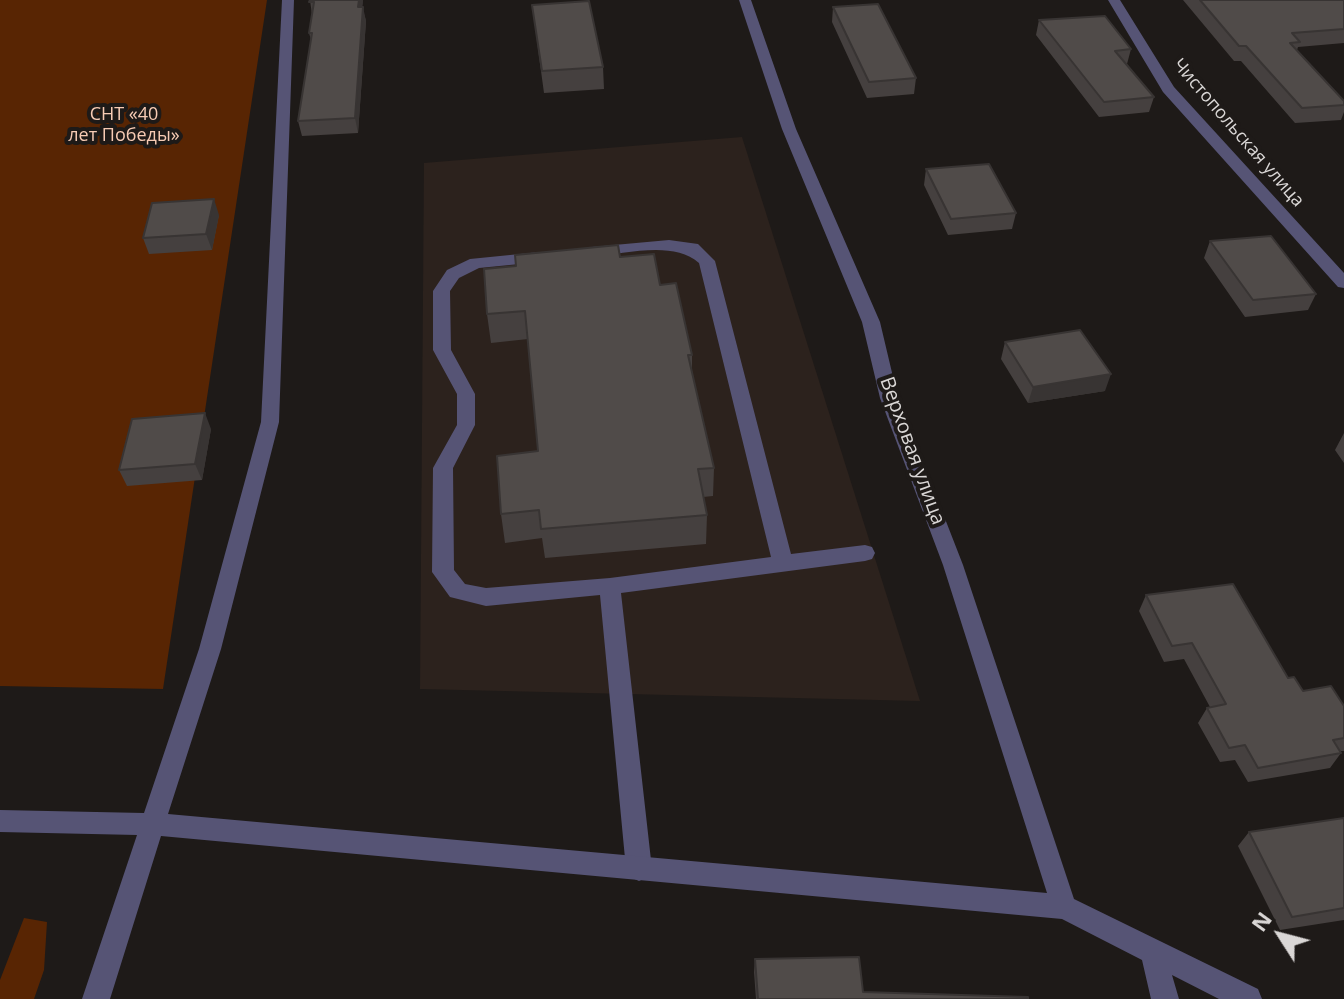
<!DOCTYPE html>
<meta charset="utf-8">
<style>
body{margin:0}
#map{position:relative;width:1344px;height:999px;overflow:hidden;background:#1e1a18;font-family:"Open Sans",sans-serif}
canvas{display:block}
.north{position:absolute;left:1240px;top:895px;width:80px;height:80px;-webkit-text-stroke:6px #1e1a18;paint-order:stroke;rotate:306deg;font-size:22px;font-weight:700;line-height:32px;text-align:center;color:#dad7d6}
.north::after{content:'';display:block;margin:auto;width:28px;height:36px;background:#dad7d6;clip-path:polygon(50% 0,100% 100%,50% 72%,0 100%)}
</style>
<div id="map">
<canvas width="1344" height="999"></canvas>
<div class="north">N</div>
</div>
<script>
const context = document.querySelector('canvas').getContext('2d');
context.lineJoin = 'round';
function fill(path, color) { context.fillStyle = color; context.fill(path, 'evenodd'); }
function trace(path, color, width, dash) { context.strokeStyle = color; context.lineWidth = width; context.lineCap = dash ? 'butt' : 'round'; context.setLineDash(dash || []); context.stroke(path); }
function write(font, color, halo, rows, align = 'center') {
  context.font = font + ' "Open Sans",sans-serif'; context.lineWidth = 8; context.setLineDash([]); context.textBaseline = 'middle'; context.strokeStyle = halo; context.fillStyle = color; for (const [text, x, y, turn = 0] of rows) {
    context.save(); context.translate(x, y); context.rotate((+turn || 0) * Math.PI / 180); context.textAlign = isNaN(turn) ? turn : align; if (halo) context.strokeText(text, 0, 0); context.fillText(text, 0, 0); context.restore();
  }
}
const built = new Path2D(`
 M742,137L920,701L420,689L424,163Z`);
const green = new Path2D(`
 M0,0H267L163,689L0,686Z
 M24,918L47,922L44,970L34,999H0V980Z`);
const service = new Path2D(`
 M669,240L698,244L715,261L791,554L865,545L872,547L875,553L872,559L865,561L621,593L652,869L648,877L639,881L630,877L626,869L600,595L486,606L450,597L432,572L433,468L457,425V394L433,350V291L447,270L470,259L540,252L548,257L540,262L479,268L459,278L450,291L451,350L475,394V425L453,468L454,570L465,584L486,588L610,578L771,557L699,263C673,240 625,254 592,257L584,252L592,247Z`);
const minor = new Path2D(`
 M282,0H294L279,422L221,649L168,814L1047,893L943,565L880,398L862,322L782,129L739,0H751L796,129L880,322L898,398L963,565L1074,899L1258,989L1262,999H1219L1172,975L1179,999H1151L1142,960L1062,919L161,836L110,999H82L137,835L0,832V810L144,813L199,649L261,422Z
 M1108,0H1120L1174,87L1344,273V288L1338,287L1163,92Z`);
const wall = new Path2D(`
 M310,0H363L362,7L366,21L358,133L302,136L298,121L311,40L309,33L312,15Z
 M1183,0H1344V43L1298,47L1297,50L1344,101V112L1341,120L1295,123L1241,61H1234Z
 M532,5L603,67L604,89L544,93Z
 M833,7L916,78L914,94L867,98L832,22Z
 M1039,20L1131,49L1127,64L1154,97L1149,112L1099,117L1036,35Z
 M926,169L1016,213L1012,229L948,235L924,185Z
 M219,215L212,250L149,254L143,238Z
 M1210,241L1316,294L1308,310L1245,317L1204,258Z
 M620,257L660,285L692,355V371L714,468L713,496L703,497L707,515L706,544L545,558L542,538L505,543L501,514L538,451L528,339L491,343L487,314Z
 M1005,342L1105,391L1028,403L1001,359Z
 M211,429L202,480L127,486L119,470Z
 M1344,433V463L1335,450Z
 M1146,595L1288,678L1303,691L1344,706V751H1340L1341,753L1330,768L1248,782L1235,760L1220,762L1198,723L1207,708L1210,707L1184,659L1164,662L1139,611Z
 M1344,818V920L1280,930L1238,846L1249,832Z
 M755,959L863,992L1028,999H756L754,972Z`);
const shadedWall = new Path2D(`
 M359,0H363L361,21L358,7Z
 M363,7L366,21L358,133L355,118Z
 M214,199L219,215L212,250L206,234Z
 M1111,374L1105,391L1028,403L1033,387Z
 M205,413L211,429L202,480L195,464Z`);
const building = new Path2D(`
 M310,0H359L358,7H363L355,118L298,121L312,33H309L314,2H309Z
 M1200,0H1344V29L1292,33L1300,42L1290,43L1344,101V105L1302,108L1246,46H1239Z
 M589,1L603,67L542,71L532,5Z
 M878,4L916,78L869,82L833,7Z
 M1105,16L1131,49L1115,51L1154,97L1104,102L1039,20Z
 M989,164L1016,213L951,219L926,169Z
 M214,199L206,234L143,238L152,203Z
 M1271,236L1316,294L1253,300L1210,241Z
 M618,245L620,257L654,254L660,285L676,283L692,355H688L714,468L698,469L707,515L541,529L539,510L501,514L497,456L538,451L525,311L487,314L484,269L516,266L515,255Z
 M1080,330L1111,374L1033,387L1005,342Z
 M205,413L195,464L119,470L132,419Z
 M1233,584L1288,678L1294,677L1303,691L1331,686L1344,706V738L1333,740L1341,753L1258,768L1245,745L1229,748L1207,708L1226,704L1192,643L1172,646L1146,595Z
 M1344,818V908L1292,917L1249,832Z
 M859,957L863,992L1028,997V999H758L755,959Z`);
const farParknames = [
 ["СНТ «40",124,115],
 ["лет Победы»",124,136]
];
const farStreetnames = [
 ["Чистопольская улица",1238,133,49]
];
const streetNames = [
 ["Верховая улица",912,451,70]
];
fill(built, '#2c221d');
fill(green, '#582503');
fill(service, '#565475');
fill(minor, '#565475');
fill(wall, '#45403f');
fill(shadedWall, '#383433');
fill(building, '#504b49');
trace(building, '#383433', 2);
write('18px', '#f7cbb4', '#1e1a18', farParknames);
write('18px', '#dad7d6', '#1e1a18', farStreetnames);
write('20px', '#dad7d6', '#1e1a18', streetNames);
</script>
